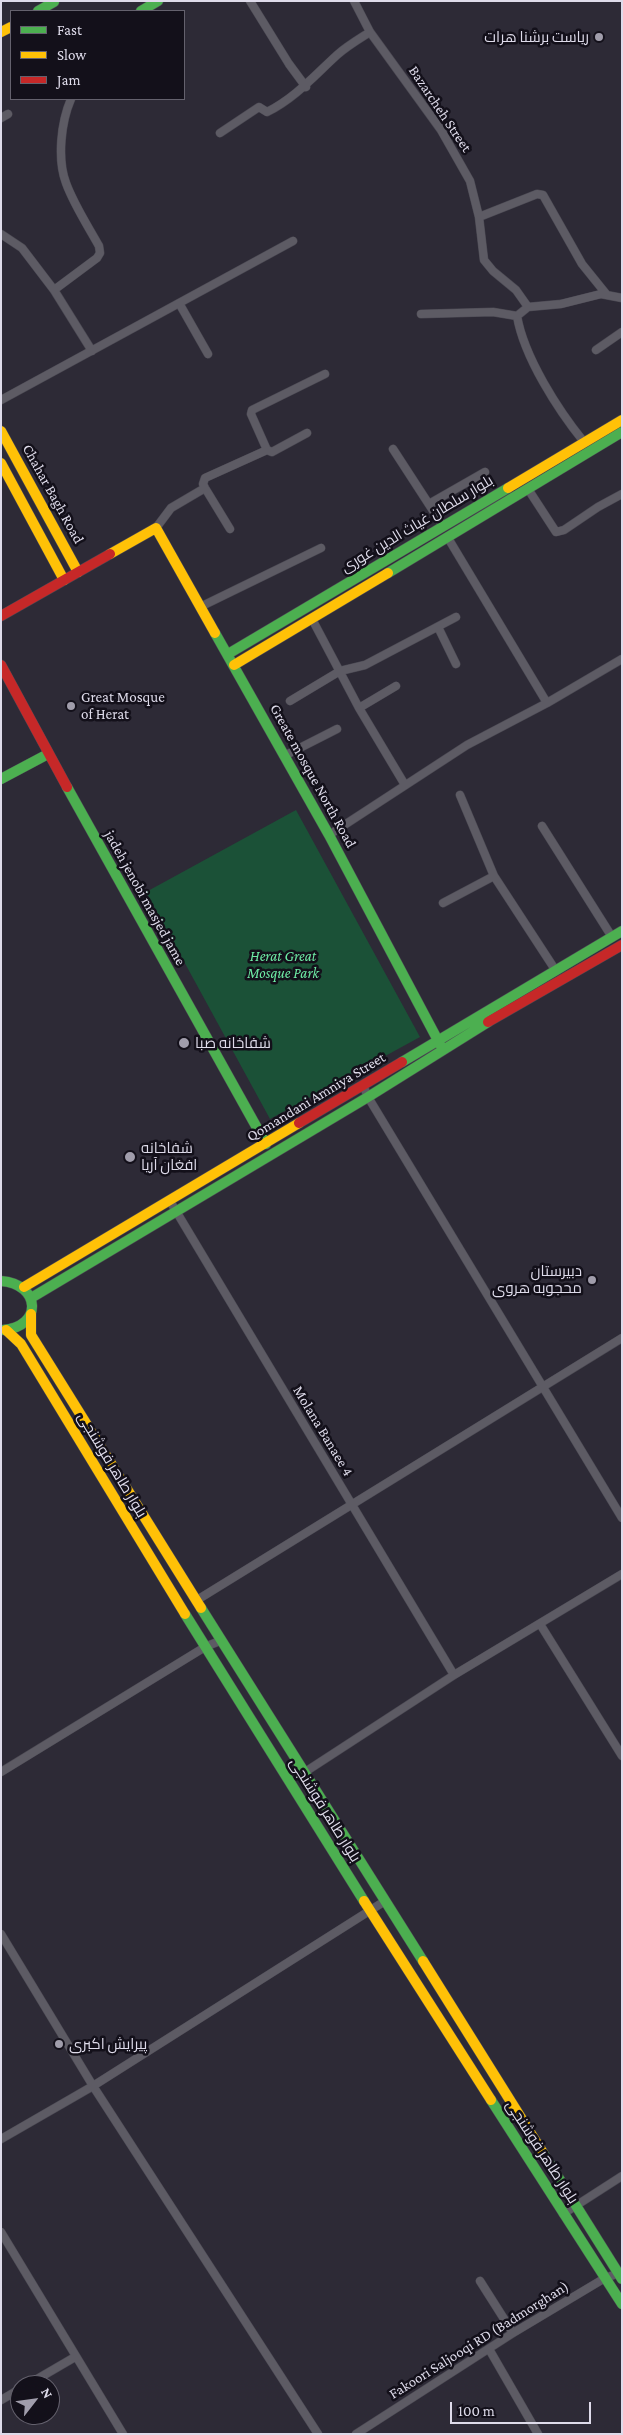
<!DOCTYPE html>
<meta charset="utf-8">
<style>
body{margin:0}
#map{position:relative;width:623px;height:2435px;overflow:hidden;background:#2d2a36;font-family:"Crimson Pro",serif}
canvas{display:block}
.frame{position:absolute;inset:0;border:2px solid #dedbea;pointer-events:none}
.legend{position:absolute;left:10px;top:10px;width:175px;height:90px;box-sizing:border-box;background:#13101a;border:1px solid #64616d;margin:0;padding:6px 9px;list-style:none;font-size:15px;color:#dedbea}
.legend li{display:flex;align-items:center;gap:10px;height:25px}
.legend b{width:25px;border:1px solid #64616d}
.north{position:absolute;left:10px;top:2375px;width:50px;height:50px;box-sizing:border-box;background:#13101a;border:1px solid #64616d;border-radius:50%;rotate:60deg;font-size:14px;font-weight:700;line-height:20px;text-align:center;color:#dedbea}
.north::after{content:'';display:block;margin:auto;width:18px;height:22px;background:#a09dab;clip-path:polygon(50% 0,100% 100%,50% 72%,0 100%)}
.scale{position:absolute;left:450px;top:2402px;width:141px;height:22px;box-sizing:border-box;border:2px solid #dedbea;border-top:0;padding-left:6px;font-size:15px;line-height:18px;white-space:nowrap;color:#dedbea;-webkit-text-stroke:4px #13101a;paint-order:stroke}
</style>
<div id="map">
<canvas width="623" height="2435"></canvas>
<div class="frame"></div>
<ul class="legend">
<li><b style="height:6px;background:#4caf50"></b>Fast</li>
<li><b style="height:6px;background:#ffc107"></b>Slow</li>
<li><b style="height:6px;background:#c62828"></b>Jam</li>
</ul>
<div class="north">N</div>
<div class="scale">100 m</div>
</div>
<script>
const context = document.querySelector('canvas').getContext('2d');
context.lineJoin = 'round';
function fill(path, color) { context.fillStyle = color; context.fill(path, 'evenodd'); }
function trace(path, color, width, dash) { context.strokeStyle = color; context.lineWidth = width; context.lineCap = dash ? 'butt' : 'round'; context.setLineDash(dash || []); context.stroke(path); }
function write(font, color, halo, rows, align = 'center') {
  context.font = font + ' "Crimson Pro",Cairo,serif'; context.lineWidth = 5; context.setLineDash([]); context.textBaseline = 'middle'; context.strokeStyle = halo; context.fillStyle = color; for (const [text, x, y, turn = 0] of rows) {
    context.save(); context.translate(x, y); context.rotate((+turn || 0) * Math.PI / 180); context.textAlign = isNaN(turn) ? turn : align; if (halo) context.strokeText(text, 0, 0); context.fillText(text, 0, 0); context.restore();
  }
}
const green = new Path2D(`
 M296,810L420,1037L270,1119L146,892Z`);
const street = new Path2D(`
 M250,1L289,64L306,87
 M354,1L370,32L441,130L470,181L479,217L484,260L493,271L516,290L528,307L561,304L601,294L622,298
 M71,99C61,122 57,159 66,183C74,205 88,226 99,246L100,253L97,258L54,290L92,351
 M1,118L8,114
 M220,133L259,107L267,112C295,98 314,76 337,55C347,46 359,39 370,32
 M479,217L537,194L543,195L582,264L607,295
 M1,234L22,248L54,290
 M179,303L208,354
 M528,307L517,316C524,357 558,410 584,442
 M421,314L493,312L517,316
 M596,350L622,332
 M1,400L293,241
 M393,449L443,526
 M267,450L251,414L252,410L325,374
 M528,489L556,532L564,530L598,507L622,494
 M429,504L485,472
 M156,528L171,508L205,488
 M230,529L205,488L203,484L205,478L267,450L272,452L307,433
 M448,538L547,703
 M202,606L321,548
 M312,619L359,708L405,785
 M438,627L456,664
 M290,701L340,671L365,665L456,617
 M359,708L396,686
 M284,756L337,729
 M460,795L494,876L556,971
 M542,826L612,937
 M329,835L467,745L547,703L622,659
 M443,903L494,876
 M363,1085L368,1097L622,1518
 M170,1201L454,1675
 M197,1600L622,1338
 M540,1624L622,1756
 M1,1772L205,1647L222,1640
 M305,1772L454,1675L622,1574
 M1,1934L93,2086L318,2434
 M1,2139L93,2086L385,1901
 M563,2214L622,2176
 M1,2232L123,2434
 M480,2281L513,2333
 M489,2349L538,2434
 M27,2385L75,2357
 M1,2400L20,2389
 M356,2434L513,2333L605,2278L622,2272`);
const fast = new Path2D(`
 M38,11L54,2
 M141,11L158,1
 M388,573L622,432
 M215,633L329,835L443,1050
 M228,654L508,488
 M1,779L48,754
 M67,787L266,1144
 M402,1062L622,931
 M1,1281C41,1284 43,1327 3,1330
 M31,1298L368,1097L488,1022
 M201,1608L423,1961
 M185,1614L364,1901
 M491,2100L622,2304
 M543,2153L622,2279`);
const slow = new Path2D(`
 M1,32L11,27
 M1,431L78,572
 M1,463L64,580
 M508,488L622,420
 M110,554L156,528L215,633
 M234,665L388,573
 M24,1287L299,1123
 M31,1314V1335L201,1608
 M6,1330L21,1344L185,1614
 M364,1901L491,2100
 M423,1961L543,2153`);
const jam = new Path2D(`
 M1,616L110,554
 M1,665L67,787
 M488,1022L622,945
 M299,1123L402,1062`);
const markers = [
 [599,37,5,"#a09dab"],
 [71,706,5,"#a09dab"],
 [184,1043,6,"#a09dab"],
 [130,1157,6,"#a09dab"],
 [592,1280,5,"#a09dab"],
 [59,2044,5,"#a09dab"]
];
const poiNames = [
 ["ریاست برشنا هرات",589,37,"right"],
 ["Great Mosque",81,697],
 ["of Herat",81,714],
 ["شفاخانه صبا",195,1043],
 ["شفاخانه",141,1148],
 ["افغان آریا",141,1165],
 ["دبیرستان",582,1271,"right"],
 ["محجوبه هروی",582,1288,"right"],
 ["پیرایش اکبری",69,2044]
];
const streetNames = [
 ["Bazarcheh Street",440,109,56],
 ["Chahar Bagh Road",53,494,61],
 ["بلوار سلطان غیاث الدین غوری",417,524,-31],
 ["Greate mosque North Road",313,776,61],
 ["jadeh jenobi masjed jame",145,898,61],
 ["Qomandani Amniya Street",316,1097,-31],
 ["Molana Banaee 4",323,1431,59],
 ["بلوار طاهر فوشنجی",112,1465,59],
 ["بلوار طاهر فوشنجی",325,1810,58],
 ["بلوار طاهر فوشنجی",542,2152,57],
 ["Fakoori Saljooqi RD (Badmorghan)",479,2340,-32]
];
const parkNames = [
 ["Herat Great",283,956],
 ["Mosque Park",283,973]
];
fill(green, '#1b5137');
trace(street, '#4a4852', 9);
trace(fast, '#4a4852', 11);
trace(slow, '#4a4852', 11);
trace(jam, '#4a4852', 11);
trace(street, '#5d5b64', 8);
trace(fast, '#4caf50', 10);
trace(slow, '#ffc107', 10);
trace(jam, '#c62828', 10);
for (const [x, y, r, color] of markers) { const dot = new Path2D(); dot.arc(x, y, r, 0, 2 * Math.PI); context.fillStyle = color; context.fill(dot); trace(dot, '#13101a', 2); }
write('15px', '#dedbea', '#13101a', poiNames, 'left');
write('15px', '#dedbea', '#13101a', streetNames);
write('italic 15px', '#6eeca5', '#13101a', parkNames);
</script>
